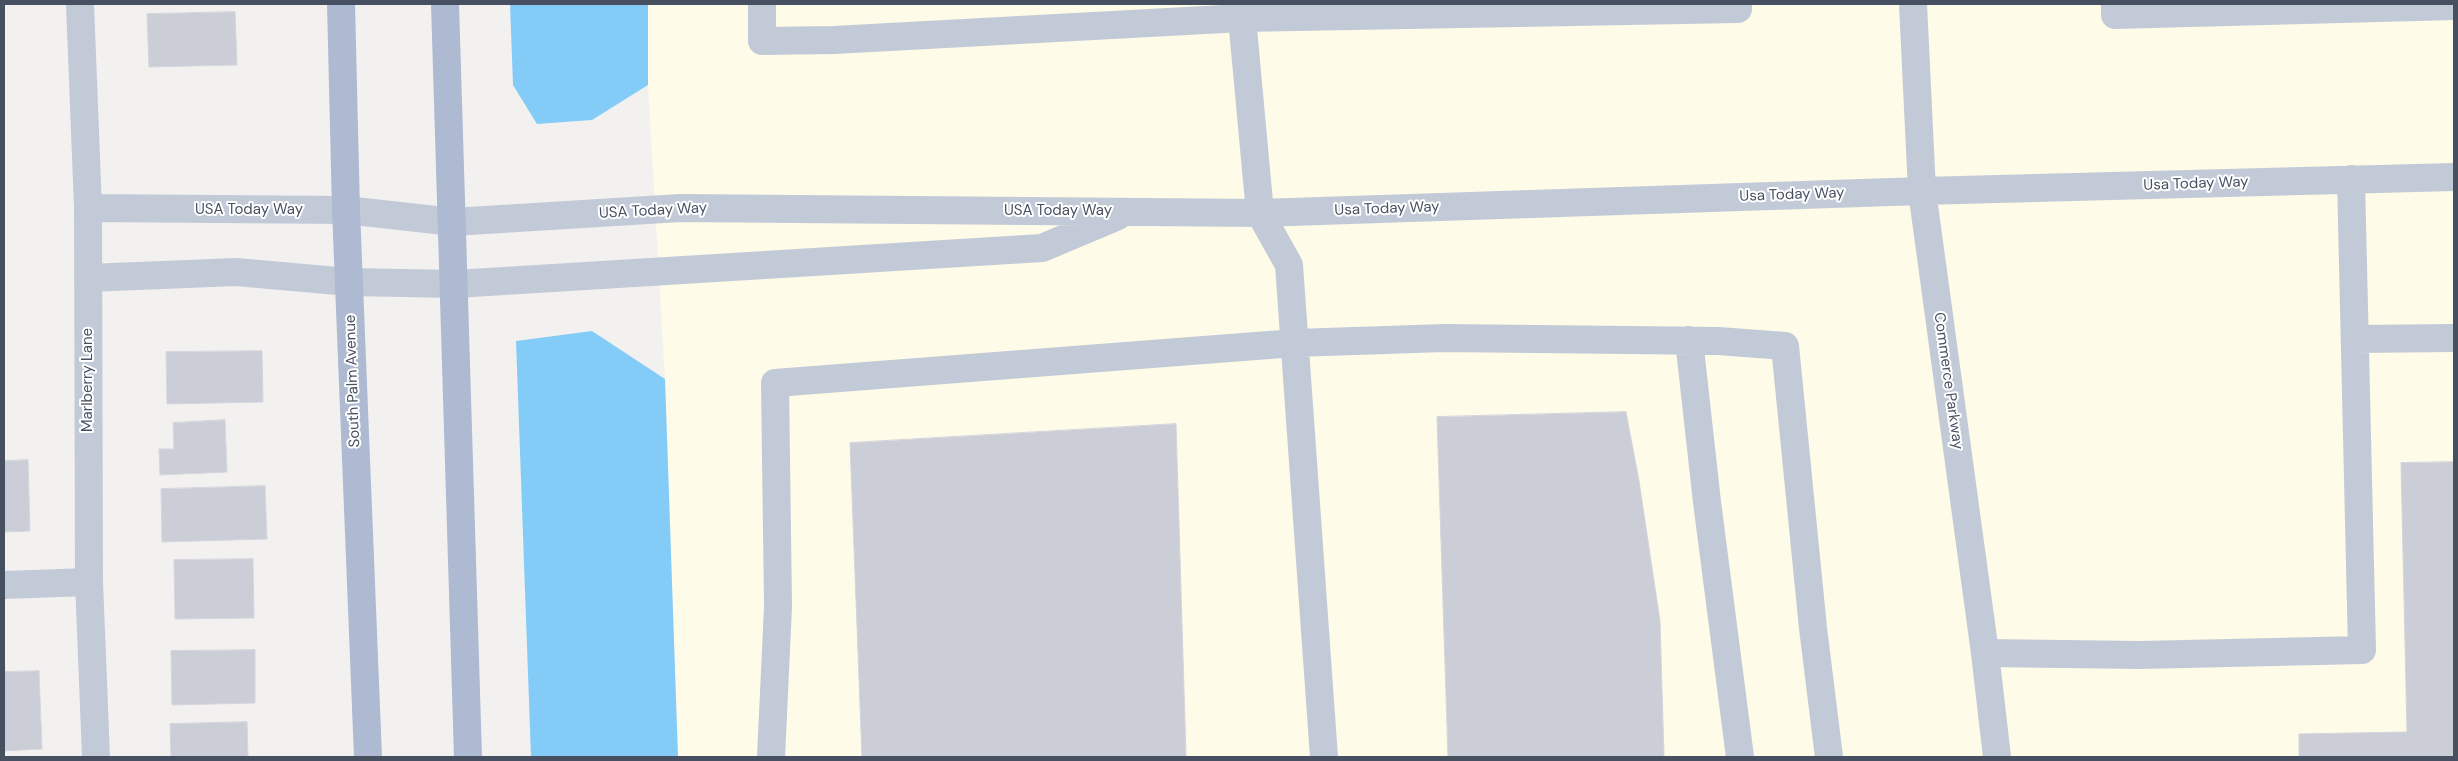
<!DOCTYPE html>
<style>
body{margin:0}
#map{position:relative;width:2458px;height:761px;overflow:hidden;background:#f3f1f0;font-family:"DM Sans",sans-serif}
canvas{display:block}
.frame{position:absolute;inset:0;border:5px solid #465061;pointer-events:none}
</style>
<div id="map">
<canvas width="2458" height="761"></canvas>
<div class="frame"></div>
</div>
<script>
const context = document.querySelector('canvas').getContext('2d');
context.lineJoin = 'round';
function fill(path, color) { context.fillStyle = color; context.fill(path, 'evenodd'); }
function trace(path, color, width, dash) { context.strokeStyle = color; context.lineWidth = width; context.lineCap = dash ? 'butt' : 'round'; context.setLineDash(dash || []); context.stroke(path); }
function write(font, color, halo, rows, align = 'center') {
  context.font = font + ' "DM Sans",sans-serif'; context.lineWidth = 4; context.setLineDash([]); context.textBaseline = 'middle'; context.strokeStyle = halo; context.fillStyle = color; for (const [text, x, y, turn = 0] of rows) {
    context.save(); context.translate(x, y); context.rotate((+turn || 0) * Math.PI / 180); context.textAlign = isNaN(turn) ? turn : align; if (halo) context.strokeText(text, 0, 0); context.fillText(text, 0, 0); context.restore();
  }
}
const commercial = new Path2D(`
 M648,4H2454V757H678L665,379L648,85Z`);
const water = new Path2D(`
 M510,4H648V85L592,120L537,124L513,85Z
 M592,331L665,379L678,757H531L516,341Z`);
const building = new Path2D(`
 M235,12L237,65L149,67L147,14Z
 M262,351L263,402L167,404L166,352Z
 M1626,412L1639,481L1660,621L1664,757H1448L1437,417Z
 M225,420L227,472L160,475L159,449H174L173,423Z
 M1176,424L1186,757H862L850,443Z
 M28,460L30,531L4,532V461Z
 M2454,462V757H2299V734L2407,732L2401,463Z
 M265,486L267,539L162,542L161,489Z
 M253,559L254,618L175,619L174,560Z
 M255,650V703L172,705L171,651Z
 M39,671L42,749L4,751V672Z
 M247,722L248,757H171L170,724Z`);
const minor = new Path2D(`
 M80,4L88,208L89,582L96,757
 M762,4V41L834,40L1242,18L1260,213L1289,265L1324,757
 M1913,4L1922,191L1985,653L1997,757
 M2115,4V15L2454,6
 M1242,18L1738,9V4
 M88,208L346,210L453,222L680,208L1260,213L1922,191L2454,177
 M88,278L236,272L349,282L455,284L1042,248L1118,216
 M2355,339L2454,338
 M1689,340L1707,502L1740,757
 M4,585L89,582
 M1985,653L2140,655L2362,650L2351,179
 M771,757L778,607L775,383L1295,343L1445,338L1718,341L1785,346L1813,628L1829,757`);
const major = new Path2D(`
 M341,4L346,210L368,757
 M445,4L468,757`);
const streetNames = [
 ["Usa Today Way",2196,184,-2],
 ["Usa Today Way",1792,195,-2],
 ["Usa Today Way",1387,209,-2],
 ["USA Today Way",249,210],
 ["USA Today Way",653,211,-3],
 ["USA Today Way",1058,211],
 ["Marlberry Lane",88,380,-90],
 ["South Palm Avenue",353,381,-92],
 ["Commerce Parkway",1948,381,82]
];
fill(commercial, '#fefbe9');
fill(water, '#83ccf7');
fill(building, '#ccced7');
trace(building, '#d4d5dd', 1);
trace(minor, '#c3cad7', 28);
trace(major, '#adbad2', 28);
write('15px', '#465061', '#fff', streetNames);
</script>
